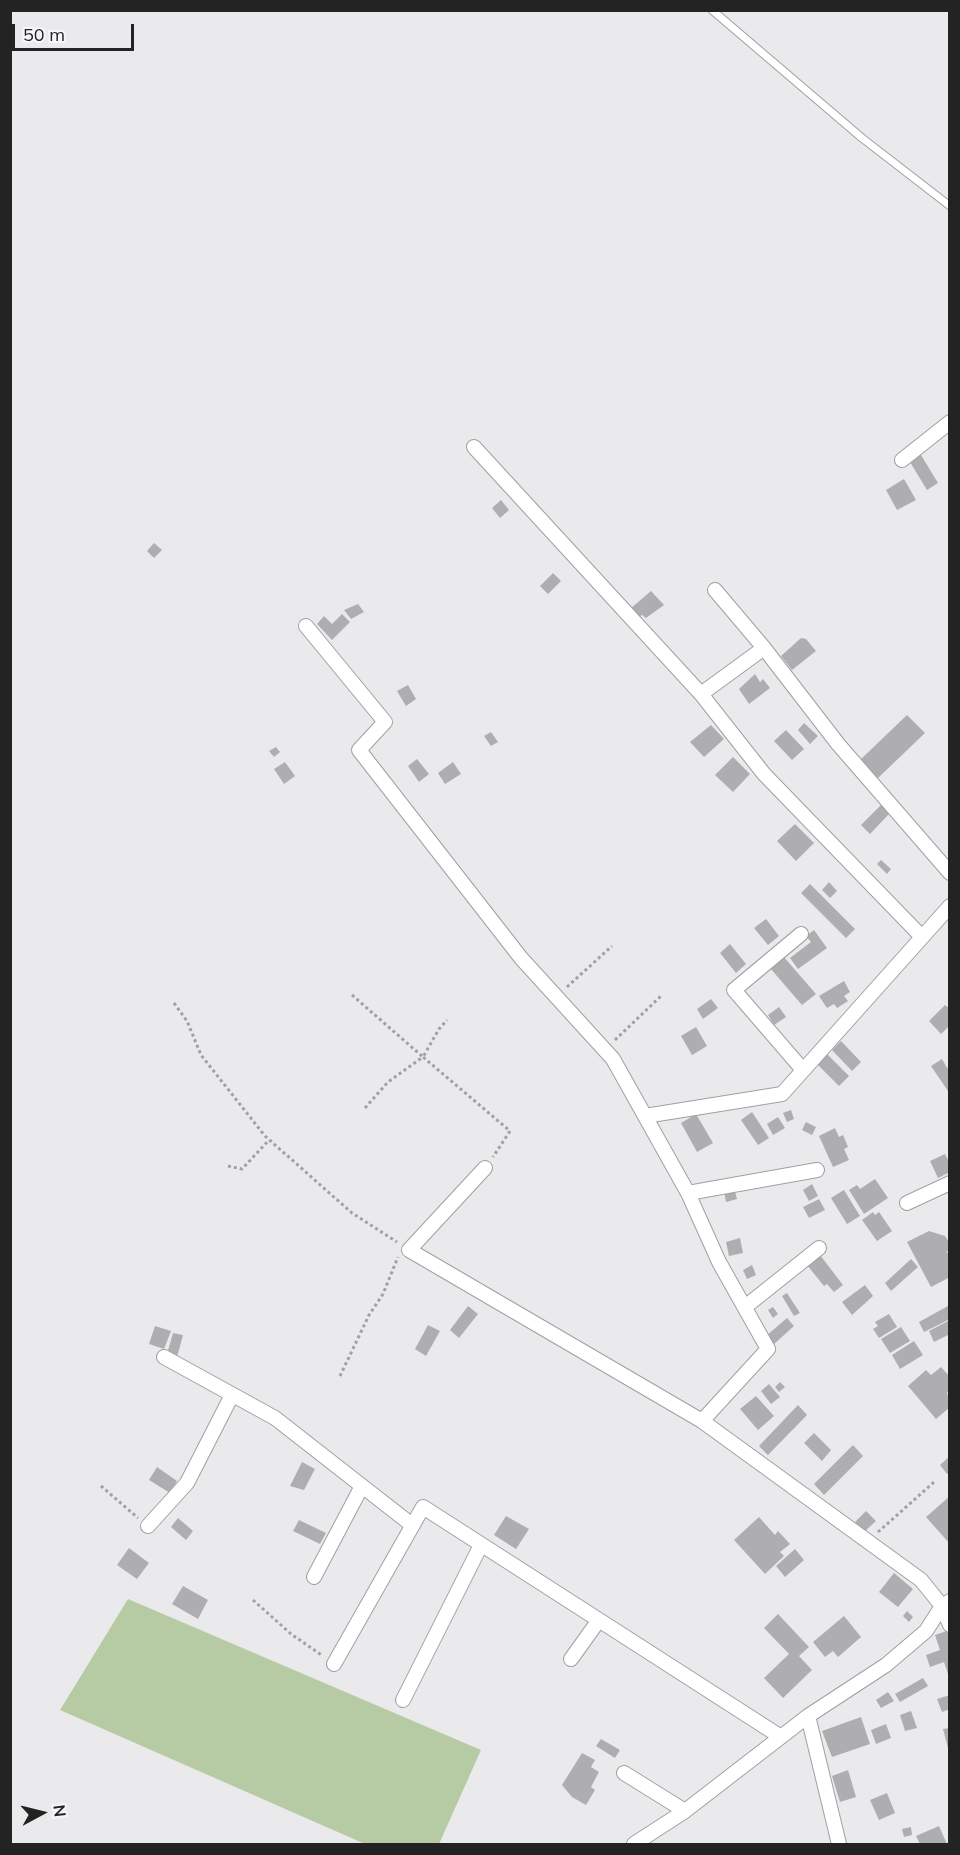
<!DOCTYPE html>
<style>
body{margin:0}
#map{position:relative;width:960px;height:1855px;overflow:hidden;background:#eaeaec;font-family:Mulish,sans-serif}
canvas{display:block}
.frame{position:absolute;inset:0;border:12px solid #232324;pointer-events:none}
.north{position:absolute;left:12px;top:1783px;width:60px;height:60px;-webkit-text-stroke:4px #f7f7fa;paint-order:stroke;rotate:83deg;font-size:16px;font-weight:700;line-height:24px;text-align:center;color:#232324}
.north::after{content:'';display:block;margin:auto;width:21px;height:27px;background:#232324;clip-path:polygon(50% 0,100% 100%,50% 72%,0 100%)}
.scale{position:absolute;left:12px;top:24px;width:122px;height:27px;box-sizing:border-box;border:3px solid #232324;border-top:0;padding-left:8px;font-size:18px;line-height:21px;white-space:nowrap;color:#232324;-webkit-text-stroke:4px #f7f7fa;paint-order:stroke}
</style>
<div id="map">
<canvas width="960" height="1855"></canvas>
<div class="frame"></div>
<div class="north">N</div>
<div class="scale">50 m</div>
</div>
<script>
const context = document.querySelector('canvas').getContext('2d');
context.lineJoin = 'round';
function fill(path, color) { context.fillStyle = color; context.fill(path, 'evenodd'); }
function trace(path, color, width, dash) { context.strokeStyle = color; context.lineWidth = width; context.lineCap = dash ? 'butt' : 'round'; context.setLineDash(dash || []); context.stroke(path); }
const green = new Path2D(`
 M128,1599L481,1750L439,1844H365L60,1710Z`);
const building = new Path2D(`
 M921,455L938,483L927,490L910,462Z
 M904,479L916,500L897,510L886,490Z
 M501,500L509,510L500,518L492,508Z
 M154,543L162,550L154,558L147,551Z
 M553,573L561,581L548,594L540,586Z
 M651,591L664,605L646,618L642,615L636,618L630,609Z
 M358,604L364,612L351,619L344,610Z
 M342,614L350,622L332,640L317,624L324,616L332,624Z
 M801,638L806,639L816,651L792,670L781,656Z
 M755,674L760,682L763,679L770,688L749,704L739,689Z
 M408,685L416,699L406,706L397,691Z
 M907,715L925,733L878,778L860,760Z
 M804,723L818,736L810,744L798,730Z
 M711,725L724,739L704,757L690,742Z
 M786,730L804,749L792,760L774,741Z
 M491,732L498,742L491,746L484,736Z
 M276,747L280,752L274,757L269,751Z
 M733,757L750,774L733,792L715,775Z
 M417,759L429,774L419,782L408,766Z
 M285,762L295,776L284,784L274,769Z
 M453,762L461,774L445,784L438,773Z
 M881,805L889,814L870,834L861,825Z
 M795,824L814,843L796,861L777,841Z
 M881,860L891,869L887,874L877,864Z
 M829,882L837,891L830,898L822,890Z
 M810,884L855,929L846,938L801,893Z
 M766,919L779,936L768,945L754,928Z
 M814,930L827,948L798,969L790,958L811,942L806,936Z
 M730,944L746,964L736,973L720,953Z
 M783,956L816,994L802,1005L770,968Z
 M844,981L850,992L844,996L848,1001L837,1008L834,1004L827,1008L819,996Z
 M711,999L718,1008L703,1019L697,1009Z
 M945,1005L950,1009V1025L941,1034L929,1021Z
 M779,1007L786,1017L774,1025L768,1015Z
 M696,1027L707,1046L692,1055L681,1036Z
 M841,1041L861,1062L852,1071L832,1050Z
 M827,1054L849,1076L839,1086L817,1064Z
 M942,1059L947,1068L950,1066V1094L931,1066Z
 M791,1110L794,1119L787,1122L783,1113Z
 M752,1112L769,1138L758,1145L741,1120Z
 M696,1114L713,1143L697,1152L681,1123Z
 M778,1117L785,1128L773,1135L767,1124Z
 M806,1122L816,1127L812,1135L802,1130Z
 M835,1128L839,1137L843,1135L848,1147L844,1149L849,1160L833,1167L819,1136Z
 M945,1154L950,1164V1172L938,1178L930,1161Z
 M875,1179L888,1198L864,1214L849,1190L857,1185L860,1189Z
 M812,1184L818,1196L809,1201L803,1190Z
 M734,1188L737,1199L726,1202L724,1191Z
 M844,1190L860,1216L847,1224L831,1198Z
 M819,1199L825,1210L809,1218L803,1207Z
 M873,1212L875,1215L879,1212L892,1231L877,1241L862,1220Z
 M929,1231L945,1236L950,1244V1250L946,1252L950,1254V1277L931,1287L907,1242Z
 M740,1238L743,1253L729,1256L726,1242Z
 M820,1255L843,1285L834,1292L827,1284L824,1286L807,1265Z
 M911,1259L918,1267L891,1291L885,1283Z
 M752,1265L756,1275L747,1279L743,1270Z
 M865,1285L873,1296L852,1315L842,1302Z
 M787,1293L800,1313L794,1316L782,1296Z
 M468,1306L478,1314L459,1338L450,1330Z
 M948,1306L950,1319L924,1332L919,1322Z
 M773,1307L778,1314L773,1318L768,1310Z
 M889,1314L897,1327L879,1338L873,1329L878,1326L875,1322Z
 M787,1318L794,1326L773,1345L766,1336Z
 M950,1320V1334L934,1342L929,1331Z
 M428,1325L440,1331L426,1356L415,1349Z
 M155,1326L171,1331L164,1349L149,1344Z
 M901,1327L910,1341L890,1353L881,1339Z
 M173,1333L183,1335L177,1357L167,1354Z
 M914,1341L923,1355L900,1369L892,1355Z
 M941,1367L950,1377V1390L947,1392L950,1407L936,1419L908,1386L926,1370L931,1375Z
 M780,1382L785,1387L779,1392L775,1387Z
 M769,1384L780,1397L771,1404L761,1391Z
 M756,1396L774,1416L758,1430L740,1409Z
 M798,1405L807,1415L768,1455L759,1446Z
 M814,1433L831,1450L822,1461L804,1443Z
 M853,1445L863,1456L824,1495L814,1484Z
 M950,1456V1472L947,1474L940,1465Z
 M302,1462L315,1469L304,1490L290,1486Z
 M157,1467L177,1481L170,1493L149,1480Z
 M950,1496V1544L926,1517Z
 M866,1511L876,1521L865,1531L855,1522Z
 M506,1516L529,1529L516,1549L494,1535Z
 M759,1517L775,1535L778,1531L790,1544L780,1552L784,1556L765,1574L734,1540Z
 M178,1518L193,1531L186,1540L171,1527Z
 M299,1520L326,1533L320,1544L293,1531Z
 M129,1548L149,1563L137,1579L117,1565Z
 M795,1549L804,1560L785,1577L776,1566Z
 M894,1573L913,1589L898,1607L879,1592Z
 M183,1586L208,1600L198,1619L172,1604Z
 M907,1611L913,1617L909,1622L903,1616Z
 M778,1614L809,1647L799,1656L812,1670L783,1698L764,1678L789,1654L764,1628Z
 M844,1616L861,1637L838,1657L833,1651L825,1657L813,1642Z
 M950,1630V1677H949L944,1662L930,1667L926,1655L940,1650L935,1635Z
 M923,1678L928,1686L900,1702L895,1694Z
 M888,1692L894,1701L881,1708L876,1700Z
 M950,1695V1709L942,1712L937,1699Z
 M911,1711L917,1728L905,1731L900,1715Z
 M861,1717L870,1744L832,1757L822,1731Z
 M886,1724L891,1738L876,1744L871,1730Z
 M950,1728V1751L949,1752L943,1729Z
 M601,1739L620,1750L615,1758L596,1746Z
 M582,1753L595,1760L591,1767L599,1772L591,1787L595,1790L586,1805L572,1797L562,1785Z
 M848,1770L856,1797L840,1802L832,1776Z
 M887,1793L895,1813L879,1820L870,1800Z
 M939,1826L947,1844H920L916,1836Z
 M911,1827L912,1835L904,1837L902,1829Z`);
const path = new Path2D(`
 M567,987L612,946
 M352,995L423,1057L439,1029L447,1020
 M174,1003L187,1021L201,1055L265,1136L352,1213L397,1242
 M615,1040L661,996
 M365,1108L388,1082L423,1057L510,1131L493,1157
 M228,1166L242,1169L269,1140
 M340,1376L369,1315L383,1294L398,1257
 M101,1486L138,1518
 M878,1532L934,1482
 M253,1600L291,1634L323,1656`);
const service = new Path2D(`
 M712,10L862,138L950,206`);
const minor = new Path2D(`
 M474,447L701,694L764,774L922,937
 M902,460L950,422
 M715,590L764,648L838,744L950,873
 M306,626L385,722L359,750L521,958L613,1059L688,1193L719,1262L768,1349L702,1421
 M701,694L764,648
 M801,934L734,990L803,1070
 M645,1116L782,1094L950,906
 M485,1168L409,1250L702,1421L921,1580L942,1606L950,1625
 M688,1193L817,1170
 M907,1203L950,1183
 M745,1307L819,1248
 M164,1357L275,1418L412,1525
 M148,1526L187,1483L232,1395
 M314,1577L362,1486
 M571,1659L599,1620
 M334,1664L423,1507L781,1737
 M403,1700L481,1545
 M808,1716L839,1844
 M624,1773L685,1811
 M634,1844L685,1811L808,1716L886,1665L926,1631L942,1606L950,1601`);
fill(green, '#b6cba3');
fill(building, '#aeaeb1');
trace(service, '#a0a0a2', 9);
trace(minor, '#a0a0a2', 16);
trace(path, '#a1a1a3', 3, [3, 3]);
trace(service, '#fff', 7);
trace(minor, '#fff', 14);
</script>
